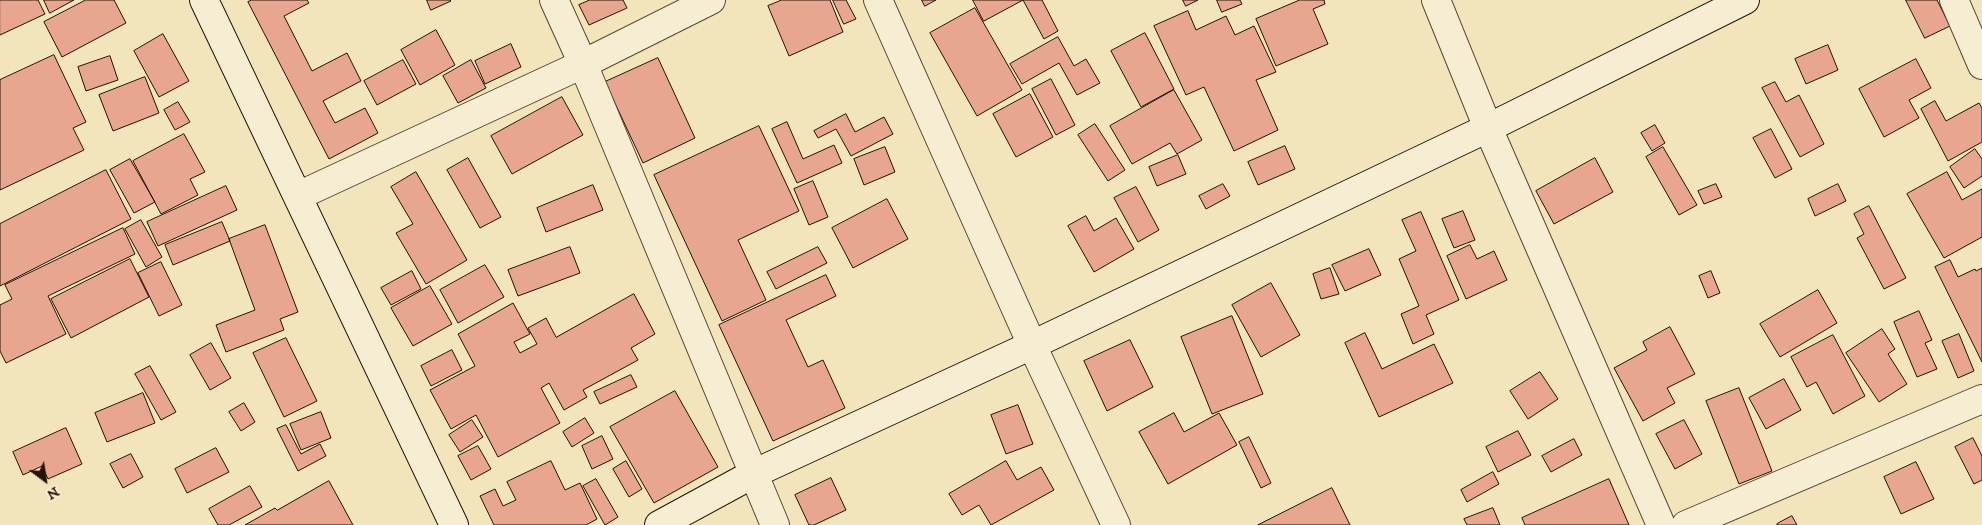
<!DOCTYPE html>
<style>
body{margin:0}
#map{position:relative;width:1982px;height:525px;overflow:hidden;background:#f2e4bb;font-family:"IM FELL DW Pica",serif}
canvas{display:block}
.north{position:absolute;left:20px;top:455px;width:50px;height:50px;-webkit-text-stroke:4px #f7edd3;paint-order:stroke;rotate:149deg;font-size:14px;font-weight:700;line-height:20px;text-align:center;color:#251200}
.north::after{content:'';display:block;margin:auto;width:18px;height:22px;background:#251200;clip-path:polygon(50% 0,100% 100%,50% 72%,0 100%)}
</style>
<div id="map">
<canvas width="1982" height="525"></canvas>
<div class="north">N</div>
</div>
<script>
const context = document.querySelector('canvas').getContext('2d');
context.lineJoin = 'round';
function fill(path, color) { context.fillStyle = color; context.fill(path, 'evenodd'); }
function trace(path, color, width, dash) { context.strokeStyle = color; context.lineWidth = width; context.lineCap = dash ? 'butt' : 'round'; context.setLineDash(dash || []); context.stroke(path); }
const building = new Path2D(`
 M0,0H38L45,14L0,35Z
 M44,0H74L50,13Z
 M86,0H114L126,23L62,57L44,22Z
 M252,0H307L309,3L284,16L312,71L347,53L361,81L323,101L335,123L365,108L378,133L329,159L248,2Z
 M427,0H450L451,1L431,10Z
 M590,0H623L627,8L589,25L579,5Z
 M782,0H830L843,32L789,56L768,6Z
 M833,0H846L856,19L844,24Z
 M922,0H936L925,6Z
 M973,0H1042L1058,31L1044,39L1023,0L984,21Z
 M1183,0H1198L1186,6Z
 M1217,0H1240L1242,4L1222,12Z
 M1300,0H1324L1325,4L1313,9L1328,44L1276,66L1256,19Z
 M1906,0H1937L1950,26L1925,38Z
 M975,8L1022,90L977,116L930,33Z
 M1188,11L1196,30L1226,16L1235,35L1254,26L1276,72L1256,80L1278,130L1234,151L1204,87L1186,95L1154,26Z
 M436,30L455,65L420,85L401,50Z
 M1145,33L1174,89L1141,107L1111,51Z
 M163,34L189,81L159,97L134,51Z
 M1058,37L1074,66L1086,59L1100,83L1077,95L1059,63L1022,84L1010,64Z
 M511,44L521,67L485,84L475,61Z
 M1828,45L1838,70L1806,84L1795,59Z
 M54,55L86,122L73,128L84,150L0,190V80Z
 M110,56L118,80L86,91L78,67Z
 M658,58L695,138L643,163L605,82Z
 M1916,59L1931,88L1909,100L1919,118L1884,137L1859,89Z
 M403,60L416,84L377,105L364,81Z
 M471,60L486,88L458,103L443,76Z
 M145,77L159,113L113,131L99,95Z
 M1051,79L1075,125L1056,135L1032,89Z
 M1775,82L1786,102L1799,95L1824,144L1800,157L1762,88Z
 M1174,90L1202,140L1177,154L1170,143L1132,164L1110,126Z
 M1030,94L1053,137L1016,157L993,114Z
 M562,97L583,135L512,174L491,136Z
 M1935,101L1946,121L1979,103L1982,108V142L1948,161L1921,109Z
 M178,102L190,122L175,130L164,110Z
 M846,114L855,132L884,117L893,134L851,156L836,129L818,138L814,131Z
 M787,122L803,159L834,145L842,163L797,183L772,129Z
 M1095,124L1125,170L1108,181L1078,135Z
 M1655,125L1665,143L1652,151L1641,133Z
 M759,126L799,211L738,240L766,300L722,321L654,175Z
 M1771,129L1792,169L1775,178L1753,138Z
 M184,134L205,172L190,179L198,195L161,214L133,161Z
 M1285,146L1295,169L1258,185L1248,162Z
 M885,147L895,172L864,185L854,159Z
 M1663,147L1697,205L1679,215L1646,157Z
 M1975,149L1982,159V176L1964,188L1950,167Z
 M1178,155L1186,174L1157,186L1149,167Z
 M468,158L501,217L480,228L447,170Z
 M1595,158L1613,192L1554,224L1536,191Z
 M130,159L155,202L134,213L110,170Z
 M106,170L131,219L0,286V224Z
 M416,172L467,260L426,284L396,233L413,224L391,187Z
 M1947,172L1962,200L1982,189V237L1944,258L1907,194Z
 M813,181L828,217L809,225L794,189Z
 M1223,184L1230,196L1206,209L1199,196Z
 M1716,184L1722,197L1704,204L1698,191Z
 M1838,184L1846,201L1815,216L1808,199Z
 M593,185L603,210L546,232L537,208Z
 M226,186L237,210L158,246L147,222Z
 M1136,187L1159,230L1138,242L1114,198Z
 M887,199L908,239L853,268L832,228Z
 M1869,206L1906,278L1884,289L1857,238L1864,234L1854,214Z
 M1463,211L1475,240L1454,248L1442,219Z
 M1421,212L1459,300L1426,315L1434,334L1413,344L1401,314L1419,306L1399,259L1416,251L1402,220Z
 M1086,216L1094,231L1116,218L1134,249L1094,272L1068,226Z
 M141,220L162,257L146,267L125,229Z
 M222,222L230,241L173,265L165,245Z
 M265,225L298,312L280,319L284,330L226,352L216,325L255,310L229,239Z
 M123,228L135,254L48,296L66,334L6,363L0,351V305L12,299L5,285Z
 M1470,245L1477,259L1494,251L1507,280L1466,299L1447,256Z
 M570,247L580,273L518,296L508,270Z
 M818,247L827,263L776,289L767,272Z
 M1369,249L1381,275L1345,291L1332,265Z
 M130,259L149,297L71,338L51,299Z
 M1950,260L1958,277L1975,269L1976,271L1982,268V362L1935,267Z
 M161,262L182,305L159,316L138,273Z
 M485,265L504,297L458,323L440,290Z
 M1330,268L1339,294L1321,299L1313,274Z
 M412,271L421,289L391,305L381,288Z
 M1711,271L1720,293L1708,298L1699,276Z
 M826,275L836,296L786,320L808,367L823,360L845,408L773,441L719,325Z
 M1271,283L1300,335L1261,357L1232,305Z
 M430,286L452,324L413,346L391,308Z
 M1818,290L1837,323L1780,357L1760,324Z
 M634,294L655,334L631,348L638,360L583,390L587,397L564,410L549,383L541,388L560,423L498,457L476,415L451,429L430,390L475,366L458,334L513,303L530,334L514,342L520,353L537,344L528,328L546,318L556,337Z
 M1919,311L1932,340L1925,343L1937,369L1917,377L1894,322Z
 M1232,316L1263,394L1212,414L1181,337Z
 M1670,327L1695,374L1667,388L1675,403L1643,421L1614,368L1647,350L1643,342Z
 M1882,329L1895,349L1888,354L1907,384L1879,402L1846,353Z
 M1365,333L1382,369L1434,344L1453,383L1379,417L1345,343Z
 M1959,334L1974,371L1958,378L1942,341Z
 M1833,335L1865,396L1833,414L1816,382L1807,387L1791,357Z
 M286,338L317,401L284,417L253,353Z
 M1130,340L1153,387L1107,411L1084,361Z
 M211,343L231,378L210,390L190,355Z
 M452,350L462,370L431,386L421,366Z
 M150,366L176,412L161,420L135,374Z
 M1540,372L1558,399L1528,419L1510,391Z
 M631,375L637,387L600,404L594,392Z
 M1784,379L1801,410L1766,429L1749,398Z
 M1739,388L1772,471L1739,484L1706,401Z
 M675,391L718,467L654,503L610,427Z
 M143,393L155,423L107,442L95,413Z
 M244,403L255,422L241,431L229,412Z
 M1018,405L1033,444L1006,454L991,415Z
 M321,412L331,438L301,450L290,424Z
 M1174,413L1184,432L1219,413L1237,445L1168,484L1139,432Z
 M585,418L594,433L572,447L563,432Z
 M472,420L483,437L460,452L449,435Z
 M1684,420L1702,454L1675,469L1656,434Z
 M286,425L301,454L320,444L326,456L298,471L277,429Z
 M66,428L82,464L48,479L42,466L23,475L13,452Z
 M1518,431L1531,455L1498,472L1486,447Z
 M602,436L613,459L592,469L582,446Z
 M1249,437L1271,483L1261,488L1239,442Z
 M1973,438L1982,456V480L1974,484L1955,447Z
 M1574,439L1582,455L1551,472L1542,456Z
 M478,446L491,469L471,480L458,456Z
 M216,448L229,472L187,493L175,469Z
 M131,454L143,477L123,488L110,464Z
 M551,461L565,490L580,483L597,519L586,525H494L480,496L495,489L503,506L516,500L507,482Z
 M626,461L642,489L629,497L613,469Z
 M1006,461L1017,480L1041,467L1054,490L991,525L979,505L962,515L949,494Z
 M1916,462L1934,499L1901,514L1884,477Z
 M1493,472L1499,484L1467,502L1461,490Z
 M831,478L846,510L814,525H809L795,495Z
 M596,479L618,517L605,525L583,486Z
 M1609,479L1629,525H1525L1522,518Z
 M329,481L353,525H245L275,508L277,510Z
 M250,486L262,507L229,525H218L209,509Z
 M1332,488L1350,525H1258Z
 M1493,508L1500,525H1467L1464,519Z
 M1792,516L1797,525H1777V524Z`);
const street = new Path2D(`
 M554,0L583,64L775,525
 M878,0L1032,345L1116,525
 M1436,0L1488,128L1661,525
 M1954,0L1982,65
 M298,196L583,64L711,0
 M1686,525L1982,399`);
const secondary = new Path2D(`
 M204,0L454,525
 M659,525L753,474L1032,345L1488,128L1745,0`);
fill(building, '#e8a590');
trace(building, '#251200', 1);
trace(street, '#58462f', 30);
trace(secondary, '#251200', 30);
trace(street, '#f7edd3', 28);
trace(secondary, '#f7edd3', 28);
</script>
